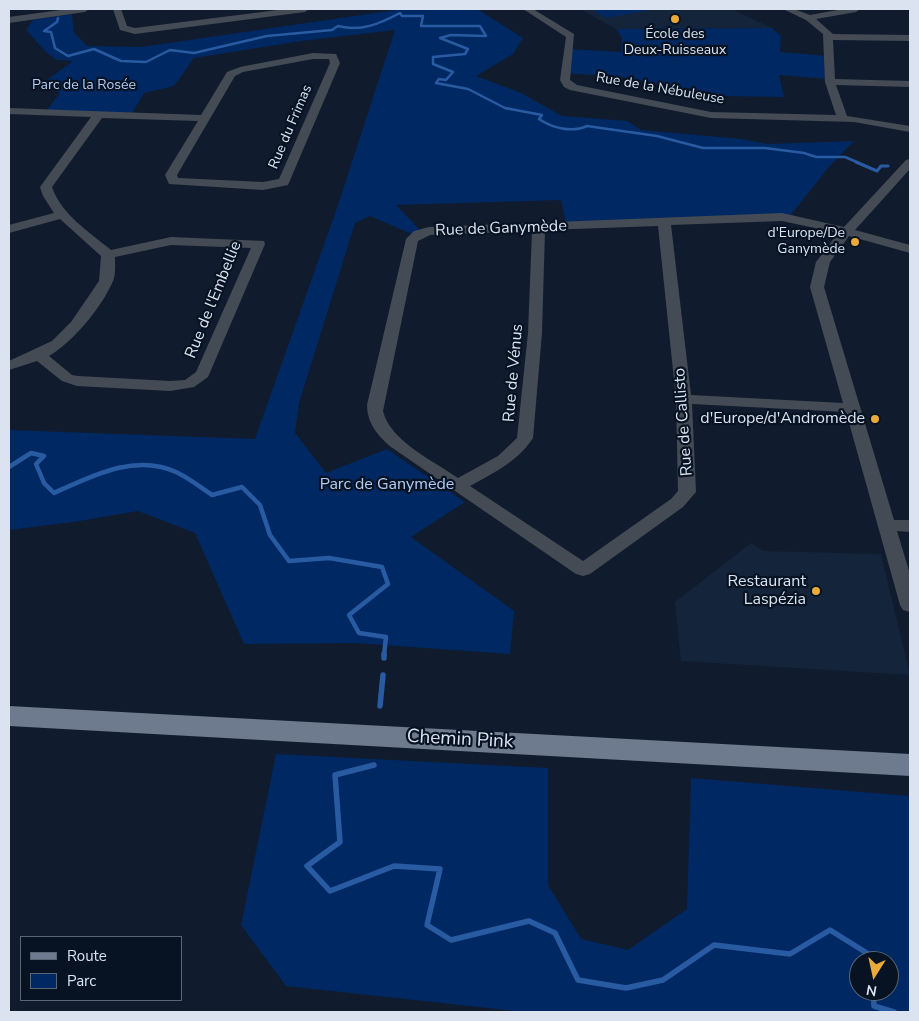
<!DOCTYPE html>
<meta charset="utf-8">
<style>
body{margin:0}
#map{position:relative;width:919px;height:1021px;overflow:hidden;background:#101c2d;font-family:"Nunito Sans",sans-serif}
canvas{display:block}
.frame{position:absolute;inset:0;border:10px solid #dae3ef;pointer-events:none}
.legend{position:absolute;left:20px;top:936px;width:162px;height:65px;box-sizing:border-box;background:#071323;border:1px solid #5b6675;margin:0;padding:6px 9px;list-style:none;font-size:15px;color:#dae3ef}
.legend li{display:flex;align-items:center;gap:10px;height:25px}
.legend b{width:25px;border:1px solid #5b6675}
.north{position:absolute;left:849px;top:951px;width:50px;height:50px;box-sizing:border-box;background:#071323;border:1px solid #5b6675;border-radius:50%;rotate:190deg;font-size:14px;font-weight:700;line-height:20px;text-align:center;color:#dae3ef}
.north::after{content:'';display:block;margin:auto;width:18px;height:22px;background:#eaaa38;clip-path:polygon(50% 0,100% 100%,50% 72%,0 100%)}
</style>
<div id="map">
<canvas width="919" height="1021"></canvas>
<div class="frame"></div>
<ul class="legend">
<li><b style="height:6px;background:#6e7a8d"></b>Route</li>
<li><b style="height:14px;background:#002862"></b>Parc</li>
</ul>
<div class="north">N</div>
</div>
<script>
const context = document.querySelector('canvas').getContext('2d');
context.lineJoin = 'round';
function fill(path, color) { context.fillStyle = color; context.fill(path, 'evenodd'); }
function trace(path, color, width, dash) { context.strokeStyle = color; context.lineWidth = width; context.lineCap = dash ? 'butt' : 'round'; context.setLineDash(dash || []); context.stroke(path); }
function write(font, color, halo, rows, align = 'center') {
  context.font = font + ' "Nunito Sans",sans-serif'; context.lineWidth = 4.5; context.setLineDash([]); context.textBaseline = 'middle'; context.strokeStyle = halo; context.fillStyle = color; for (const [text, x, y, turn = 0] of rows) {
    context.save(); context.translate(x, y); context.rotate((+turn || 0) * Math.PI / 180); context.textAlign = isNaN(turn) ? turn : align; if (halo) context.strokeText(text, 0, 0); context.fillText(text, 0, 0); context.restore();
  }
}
const built = new Path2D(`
 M580,9H732L772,28L616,29Z
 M751,543L763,551L881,554L910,675L681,661L675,602Z`);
const green = new Path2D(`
 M403,9H477L523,38L513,54L476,76L521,93L562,116L627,121L641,130L741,139L768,144L854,141L828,168L790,216L566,224L561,200L396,205L420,230L412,234L370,216L355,223L299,403L295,433L326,473L387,449L465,502L411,537L514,611L510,654L355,643L244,644L195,533L138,511L73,522L9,530V430L255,439L337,208L395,30L301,41L194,58L174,86L144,93L132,113L47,110L60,93L43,83L73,61L57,60L47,53L26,30L33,20L72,14L74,33L87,46L141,47Z
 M606,9H656L606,18L594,11Z
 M772,28L781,36L780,52L827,56V79L779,75L784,97L722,96L621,77L567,73L570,49L621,52L622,38L616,29Z
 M276,754L548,768V885L581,939L628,950L687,909L691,778L910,796V1012H524L286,986L241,925ZM859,961H889V991H859Z`);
const streamFar3 = new Path2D(`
 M58,18L57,22L44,31L51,32L55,48L68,56L94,49L121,61L146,62L170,50L194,53L267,36L332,30L338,26C361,32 379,24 400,13L402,16H423L421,26H480L486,36L451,35L440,38L468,49L465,54L433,57V64L453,72L446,80L439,79L436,83L468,89L505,108L542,115L539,119C552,128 572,133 587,126L657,136L703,148H765L804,153L816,157H845L859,163`);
const streamFar2 = new Path2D(`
 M856,162L877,171L881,166H888`);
const streamFar1 = new Path2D(`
 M9,467L31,453L44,456L36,464L44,483L54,493C92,476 135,453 176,472C189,478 200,487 212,495L242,487L260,505L270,535L289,561L329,558L382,567L388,584L349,615L359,633L386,637L384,655`);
const stream = new Path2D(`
 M384,658V654
 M380,706L383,675
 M374,765L335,775L340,842L307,866L330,891L394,866L440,869L427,925L451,940L529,921L555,933L578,980L626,988L663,980L714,945L790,954L830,930L870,955V961
 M873,991L874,1006L894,1012`);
const minor = new Path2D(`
 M68,9H89L85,12L9,23V17Z
 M113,9H121L127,26L135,28L286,9H309L305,12L135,34L120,30Z
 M523,9H533L574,34L570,80L577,85L711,112L836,115L825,82L823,34L806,20L783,9H794L810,15L843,9H860L856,12L816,19L833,34L910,35V41L833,40L835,79L910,81V87L836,85L847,116L910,126V132L854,122L711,118L570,90L564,87L560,80L566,37Z
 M313,53L336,54L340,63L288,185L263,190L169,184L165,175L198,121L102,118L52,187C61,214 89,232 111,250L171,237L264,241L265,244L208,377L194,387L170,391L77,386L62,381L37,361L9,370V361L52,341L71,322L99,281L101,256L60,219L9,233V225L54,213L43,196L40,187L91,117L9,114V108L201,115L227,72L240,67ZM313,59H329L330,63L279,179L263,182L178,178L177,175L235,76L243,72ZM171,245L251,248L196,372L185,380L170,381L78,376L72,375L49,356C73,342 102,307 113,281C116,274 115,265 115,257Z
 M910,159V169L855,230L910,245V253L849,236L830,262L824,287L894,520H910V532L897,531L910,574V612L903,610L900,605L846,412L692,404L696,492L683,507L590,574L583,576L576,574L391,447C378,436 367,423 367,405L406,239L414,231L429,227L782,213L844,227L906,160ZM782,221L838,233L816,262L810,287L843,403L691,395L671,225ZM658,226L676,399L678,491L671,499L583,561L470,486C495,472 517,462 533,438L542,333L545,230ZM532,231L528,333L517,438L498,456L458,478C435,462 389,440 383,411L418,241L430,235Z`);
const major = new Path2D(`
 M9,706L910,754V776L9,726Z`);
const markers = [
 [675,19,5,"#eaaa38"],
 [855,242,5,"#eaaa38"],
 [875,419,5,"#eaaa38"],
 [816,591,5,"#eaaa38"]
];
const farPoinames = [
 ["École des",675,35],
 ["Deux-Ruisseaux",675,51],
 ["d'Europe/De",845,234,"right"],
 ["Ganymède",845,250,"right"]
];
const farParknames = [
 ["Parc de la Rosée",84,86]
];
const farStreetnames = [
 ["Rue de la Nébuleuse",660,89,10],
 ["Rue du Frimas",291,127,-67]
];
const streetNames = [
 ["Rue de Ganymède",501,229,-2],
 ["Rue de l'Embellie",214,300,-68],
 ["Rue de Vénus",514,373,-85],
 ["Rue de Callisto",684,422,-94]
];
const poiNames = [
 ["d'Europe/d'Andromède",865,419],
 ["Restaurant",806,582],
 ["Laspézia",806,600]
];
const parkNames = [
 ["Parc de Ganymède",387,485]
];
const nearStreetnames = [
 ["Chemin Pink",460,740,3]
];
fill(built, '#14243a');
fill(green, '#002862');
trace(streamFar3, '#295ba3', 2.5);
trace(streamFar2, '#295ba3', 3);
trace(streamFar1, '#295ba3', 4.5);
trace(stream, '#295ba3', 5.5);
fill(minor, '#454b54');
fill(major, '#6e7a8d');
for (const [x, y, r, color] of markers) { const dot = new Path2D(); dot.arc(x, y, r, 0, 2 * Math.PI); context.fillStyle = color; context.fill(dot); trace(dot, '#071323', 2); }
write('14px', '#dae3ef', '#071323', farPoinames);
write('14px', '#b3cef6', '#071323', farParknames);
write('14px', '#dae3ef', '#071323', farStreetnames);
write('16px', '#dae3ef', '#071323', streetNames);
write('16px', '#dae3ef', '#071323', poiNames, 'right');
write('16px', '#b3cef6', '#071323', parkNames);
write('19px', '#dae3ef', '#071323', nearStreetnames);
</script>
